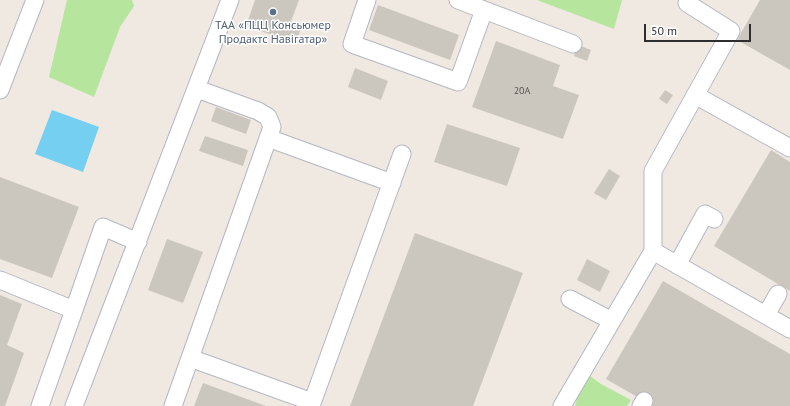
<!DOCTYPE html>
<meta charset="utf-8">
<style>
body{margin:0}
#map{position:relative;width:790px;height:406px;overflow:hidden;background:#efe9e1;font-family:"PT Sans",sans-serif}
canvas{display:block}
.scale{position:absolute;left:644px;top:24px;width:107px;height:18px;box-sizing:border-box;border:2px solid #2e2e2e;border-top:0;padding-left:5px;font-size:12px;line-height:14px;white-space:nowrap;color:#2e2e2e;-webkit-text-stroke:3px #fff;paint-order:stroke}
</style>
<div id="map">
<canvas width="790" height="406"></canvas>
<div class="scale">50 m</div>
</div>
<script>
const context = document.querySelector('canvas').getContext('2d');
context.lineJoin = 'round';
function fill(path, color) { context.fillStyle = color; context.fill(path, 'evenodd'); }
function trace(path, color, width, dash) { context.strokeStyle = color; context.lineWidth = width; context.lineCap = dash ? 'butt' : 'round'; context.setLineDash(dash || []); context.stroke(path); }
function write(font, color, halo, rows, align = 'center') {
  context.font = font + ' "PT Sans",sans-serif'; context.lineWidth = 3; context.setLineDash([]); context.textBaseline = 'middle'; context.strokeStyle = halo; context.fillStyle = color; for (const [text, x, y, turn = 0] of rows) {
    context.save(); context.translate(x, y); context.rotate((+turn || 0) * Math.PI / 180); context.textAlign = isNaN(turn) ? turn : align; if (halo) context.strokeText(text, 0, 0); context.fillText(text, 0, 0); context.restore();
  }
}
const green = new Path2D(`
 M67,0H132L134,6L120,27L94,97L49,77Z
 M537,0H622L614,29Z
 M590,376L601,384L631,400L627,406H575L578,395Z`);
const water = new Path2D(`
 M52,110L99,127L83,172L35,154Z`);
const building = new Path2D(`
 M255,0H299L290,24L301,28L296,43L246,26Z
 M760,0H790V70L737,40Z
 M378,5L459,35L450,60L369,30Z
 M496,41L560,65L553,86L579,95L563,139L472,107Z
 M578,45L591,50L587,61L574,56Z
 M355,68L388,81L381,100L348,87Z
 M665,90L673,95L667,104L659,99Z
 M216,107L251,120L246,134L211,121Z
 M447,124L520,148L507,186L434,162Z
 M205,136L248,150L243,166L199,151Z
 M771,150L790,162V291L714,246Z
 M609,169L620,176L606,200L594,193Z
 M0,177L79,207L52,278L0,259Z
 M415,233L523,273L473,406H350Z
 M167,239L203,252L183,303L148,290Z
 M587,259L610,271L600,292L577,280Z
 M663,281L790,354V406H653L606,379Z
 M0,295L22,304L7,345L24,353L5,406H0Z
 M203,383L266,406H194Z`);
const minor = new Path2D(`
 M367,0L352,44L458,82L484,10
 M458,0L573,44
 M0,90L35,0
 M695,95L790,148
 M268,138L392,183
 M653,251L790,329
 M677,265L705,214L714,219
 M0,280L74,310L40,406
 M570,299L612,321
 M74,310L103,227L138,242
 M766,315L778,294
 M190,358L312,402
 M74,406L230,0
 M173,406L272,127L268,117L258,111L197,89
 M311,406L402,154
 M562,406L653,251V171L731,31L687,3
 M641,406L644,401`);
const markers = [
 [273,12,4,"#5c6f8a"]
];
const numberNames = [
 ["20А",522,91]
];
const serviceNames = [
 ["ТАА «ПЦЦ Консьюмер",273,26],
 ["Продактс Навігатар»",273,40]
];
fill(green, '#b6e59e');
fill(water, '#75cff0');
fill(building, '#cbc7bf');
trace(minor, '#b4b7c1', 19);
trace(minor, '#fff', 17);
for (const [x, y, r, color] of markers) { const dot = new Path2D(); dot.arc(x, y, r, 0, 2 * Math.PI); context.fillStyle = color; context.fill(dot); trace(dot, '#fff', 1.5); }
write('10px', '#555452', null, numberNames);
write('12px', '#4e5e75', '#fff', serviceNames);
</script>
